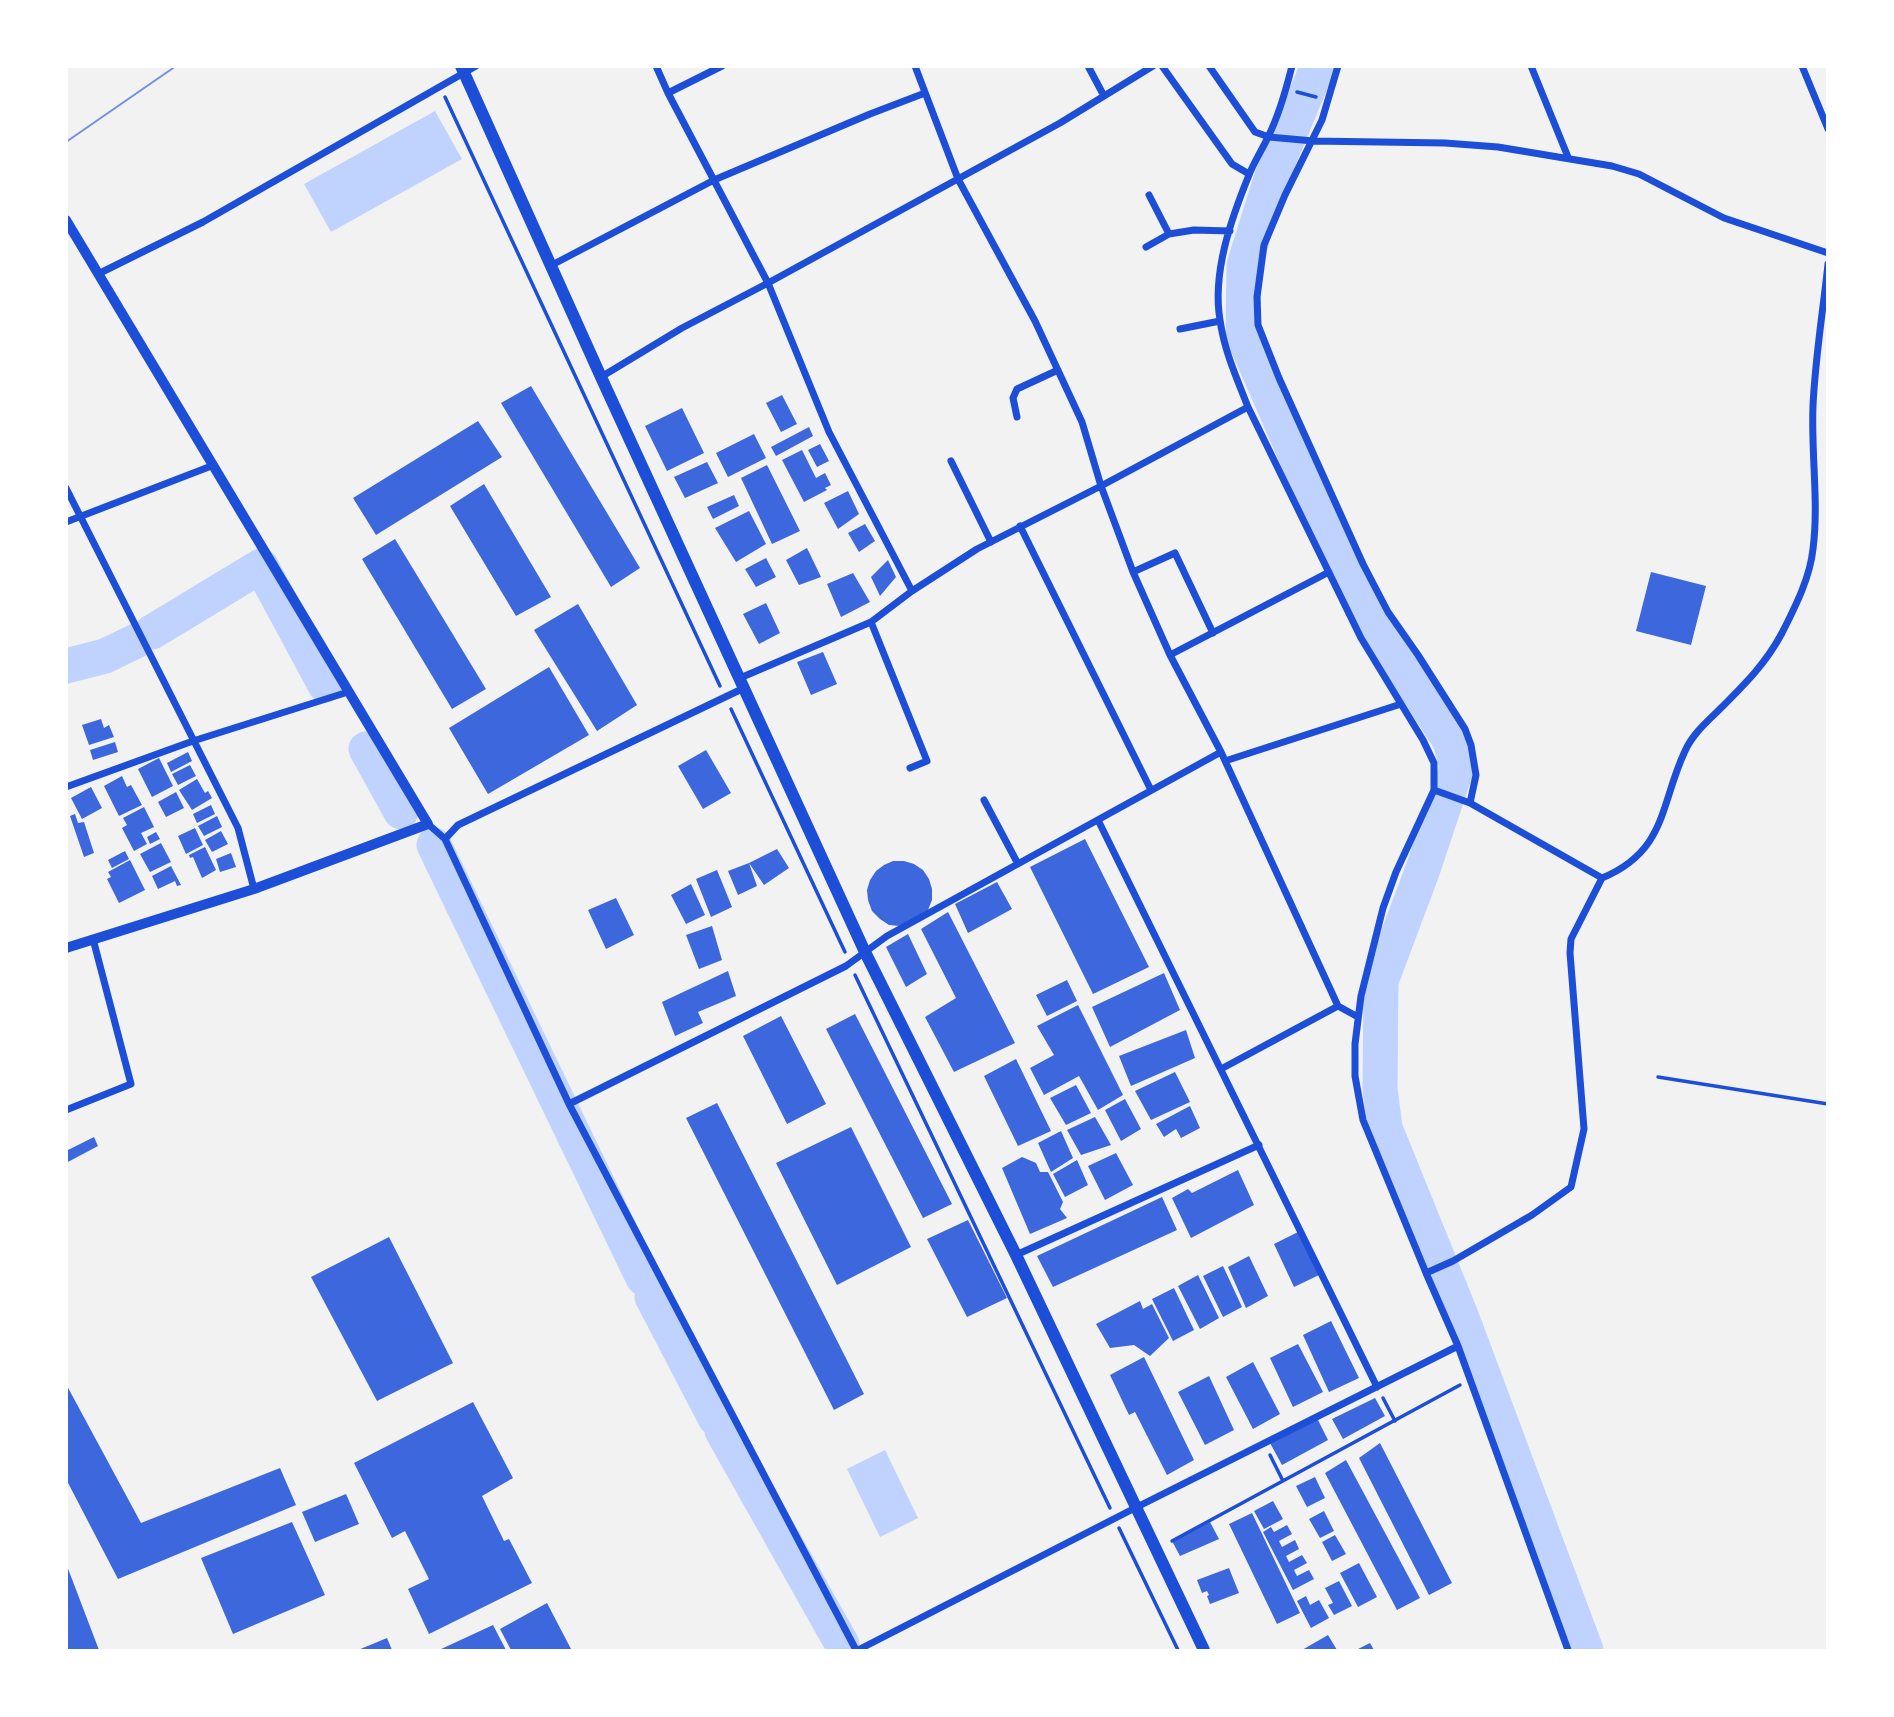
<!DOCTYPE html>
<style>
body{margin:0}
#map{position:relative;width:1894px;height:1717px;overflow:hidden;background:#f2f2f2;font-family:"Fira Sans",sans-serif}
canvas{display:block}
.frame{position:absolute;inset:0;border:68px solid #fff;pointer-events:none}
</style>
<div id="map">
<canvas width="1894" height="1717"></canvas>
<div class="frame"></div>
</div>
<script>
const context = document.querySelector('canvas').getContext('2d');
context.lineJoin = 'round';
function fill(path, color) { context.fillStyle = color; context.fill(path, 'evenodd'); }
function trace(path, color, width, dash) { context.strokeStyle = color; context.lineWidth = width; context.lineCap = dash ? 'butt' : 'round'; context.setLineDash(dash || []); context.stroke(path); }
const water = new Path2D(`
 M435,111L462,159L331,232L304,184Z
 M885,1450L918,1518L880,1537L847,1469Z`);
const river = new Path2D(`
 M1318,66L1272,176L1244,265L1243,335L1308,484L1385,641L1450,741L1457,767L1423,869L1381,981L1380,1089L1385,1128L1462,1318L1586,1650
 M152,632L261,566L325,685
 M66,666L105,656L136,641
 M366,749L401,812
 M434,845L643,1278
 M652,1297L715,1418
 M722,1431L842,1644`);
const building = new Path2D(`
 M531,386L640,568L611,587L501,403Z
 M782,395L797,424L781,432L766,403Z
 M682,408L704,453L667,471L645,426Z
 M478,421L502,457L376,535L353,498Z
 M809,427L813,436L776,456L771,447Z
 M754,434L766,458L728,477L716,453Z
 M820,444L829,461L817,467L808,450Z
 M802,450L816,478L825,473L831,485L825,488L827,490L804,502L782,460Z
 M707,462L718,483L685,498L674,477Z
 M767,465L800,531L772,544L741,478Z
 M484,484L551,597L516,616L450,506Z
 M848,491L859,514L838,529L824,503Z
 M734,495L739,506L713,519L707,507Z
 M749,511L766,544L736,562L715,528Z
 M865,524L875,541L859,552L848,533Z
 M395,539L486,689L452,709L362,559Z
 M807,548L821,577L799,585L786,560Z
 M766,558L776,577L756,587L745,569Z
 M888,560L896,577L880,596L871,577Z
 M1651,572L1706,586L1691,645L1636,631Z
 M853,573L870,602L841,617L827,584Z
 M766,603L780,633L759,644L743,614Z
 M578,604L637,705L597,731L534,630Z
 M823,652L837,684L811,695L797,662Z
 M549,667L589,735L488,794L449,728Z
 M101,719L104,728L109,725L114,737L89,745L82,725Z
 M115,742L118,752L93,760L90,750Z
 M706,750L731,793L703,809L678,766Z
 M188,752L192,761L171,772L167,763Z
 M159,758L173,786L152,797L138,769Z
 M190,765L196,776L178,785L172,774Z
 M122,776L127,787L131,785L142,805L119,816L104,786Z
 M197,779L205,793L208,791L212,798L192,810L179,790Z
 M91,787L102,808L82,819L71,798Z
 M176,792L184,808L166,817L158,802Z
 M211,805L215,814L197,823L193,814Z
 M144,807L154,827L141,833L147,844L134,851L122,828L127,825L123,818Z
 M75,814L78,823L84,822L94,853L84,857L70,816Z
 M217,816L222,827L204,836L198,826Z
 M195,828L203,845L186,854L178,836Z
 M221,831L228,844L212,852L205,840Z
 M156,832L160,839L150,844L147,837Z
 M1085,839L1149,967L1093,994L1030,867Z
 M161,843L171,862L150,872L140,854Z
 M205,847L216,870L202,878L193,857L190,858L189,855Z
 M777,849L789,868L764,885L749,863Z
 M125,851L129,859L112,868L108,860Z
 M231,853L236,867L220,872L216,859Z
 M130,860L145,890L119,903L107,879L111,877L108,872Z
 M893,861H904L914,864L923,870L929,879L932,889V900L928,910L900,926L889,925L880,919L872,911L868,900L867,890L870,880L876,871L884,865Z
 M749,863L757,886L738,895L728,871Z
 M171,866L181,885L177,886L175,881L158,889L152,876Z
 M717,870L732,907L711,917L696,879Z
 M997,882L1012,909L968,933L955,904Z
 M691,884L705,915L686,924L671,895Z
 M616,898L634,935L606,949L588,910Z
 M948,912L1015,1043L954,1072L925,1017L956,998L921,929Z
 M712,926L722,960L699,969L686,935Z
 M908,934L927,974L906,987L886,947Z
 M728,971L736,996L698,1012L703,1023L675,1036L662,1002Z
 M1164,973L1180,1010L1110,1047L1092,1007Z
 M1067,980L1077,1001L1047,1016L1036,995Z
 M1078,1005L1123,1095L1098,1110L1079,1076L1044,1095L1030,1068L1054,1055L1037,1026Z
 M855,1014L952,1204L923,1218L826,1029Z
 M781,1016L826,1104L787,1124L743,1036Z
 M1186,1030L1195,1058L1131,1086L1119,1056Z
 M1016,1059L1051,1131L1018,1146L984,1076Z
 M1175,1072L1190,1102L1151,1120L1135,1091Z
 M1076,1085L1091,1113L1066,1125L1050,1098Z
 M1125,1099L1141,1129L1121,1141L1105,1110Z
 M717,1103L864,1394L834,1410L686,1118Z
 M1190,1106L1200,1128L1181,1138L1176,1129L1164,1137L1156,1124Z
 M1095,1117L1111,1145L1081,1155L1067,1130Z
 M851,1127L911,1247L837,1285L776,1163Z
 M1061,1131L1073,1158L1051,1172L1038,1143Z
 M94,1137L98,1146L66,1163V1151Z
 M1116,1153L1133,1185L1105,1200L1088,1166Z
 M1022,1157L1036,1163L1040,1172H1048L1063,1202L1060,1209L1067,1218L1030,1234L1002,1168Z
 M1077,1160L1088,1185L1065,1197L1053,1174Z
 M1238,1170L1254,1205L1191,1238L1172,1198L1188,1189L1192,1193Z
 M1162,1197L1177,1230L1053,1287L1037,1256Z
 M968,1220L1007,1298L967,1317L927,1239Z
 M1298,1232L1319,1275L1294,1287L1274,1244Z
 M389,1237L453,1363L377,1401L311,1277Z
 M1249,1256L1268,1296L1246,1308L1228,1267Z
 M1223,1266L1242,1307L1223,1317L1203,1276Z
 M1198,1275L1219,1318L1200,1329L1178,1286Z
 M1174,1288L1194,1330L1173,1341L1152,1299Z
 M1140,1301L1143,1309L1152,1304L1169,1338L1150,1356L1134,1345L1110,1348L1096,1324Z
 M1331,1321L1359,1378L1329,1392L1303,1335Z
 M1298,1344L1323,1392L1293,1407L1270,1358Z
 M1144,1357L1194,1460L1167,1475L1135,1412L1129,1415L1110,1375Z
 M1253,1362L1280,1414L1253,1429L1226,1377Z
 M1209,1376L1234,1430L1205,1445L1178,1392Z
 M66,1384L141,1523L280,1468L296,1505L118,1579L66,1479Z
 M1375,1398L1385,1416L1343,1439L1332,1419Z
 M473,1402L513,1478L482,1496L504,1541L509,1539L532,1583L429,1634L408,1589L429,1579L405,1531L392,1538L354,1463Z
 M1317,1418L1328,1440L1282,1465L1270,1443Z
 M1380,1443L1452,1583L1429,1595L1359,1458Z
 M1346,1460L1420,1598L1397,1610L1325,1473Z
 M1315,1477L1325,1498L1307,1507L1296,1486Z
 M346,1494L359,1524L315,1542L302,1512Z
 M1273,1501L1283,1519L1264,1529L1254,1511Z
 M1324,1511L1334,1531L1320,1538L1309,1519Z
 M1252,1513L1300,1613L1277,1624L1229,1524Z
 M292,1522L325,1595L233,1634L201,1558Z
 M1210,1522L1219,1539L1180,1556L1172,1541Z
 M1287,1525L1292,1534L1279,1541L1282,1547L1295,1540L1299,1549L1286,1556L1289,1562L1302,1555L1307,1563L1294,1570L1297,1576L1309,1570L1314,1579L1293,1590L1263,1532L1271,1527L1274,1532Z
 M1335,1535L1346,1554L1332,1561L1322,1542Z
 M1359,1563L1377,1597L1358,1607L1340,1573Z
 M67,1566L99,1650H66Z
 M1229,1568L1239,1593L1210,1604L1207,1596L1209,1595L1207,1591L1202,1593L1197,1580Z
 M1339,1581L1352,1606L1334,1615L1328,1605L1333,1603L1325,1588Z
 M1306,1596L1310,1605L1319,1600L1329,1618L1311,1628L1297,1601Z
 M547,1603L571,1649L511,1650L500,1629Z
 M493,1625L506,1650H439Z
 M1328,1635L1337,1650H1302Z
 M387,1638L392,1650H358Z
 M1370,1643L1374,1650H1356Z`);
const path = new Path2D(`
 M1297,92L1316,97
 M445,97L720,686
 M731,709L845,952
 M855,975L1110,1508
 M1658,1077L1828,1104
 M1383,1398L1395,1421
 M1270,1455L1283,1481
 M1119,1528L1178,1650
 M1172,1541L1460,1385`);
const minor = new Path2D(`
 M656,66L668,93L768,283L829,432L912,591
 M915,66L958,179L1035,321L1082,422L1101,486L1133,572L1170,655L1221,752L1338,1006L1358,1017
 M1088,66L1104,96
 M1162,66L1232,164L1249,174
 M1209,66L1255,132L1269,137L1313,141L1445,143L1498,147L1612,166L1639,174L1724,218L1828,253
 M1292,66C1286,90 1279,115 1268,137C1262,150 1254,162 1249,175C1231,219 1212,273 1220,320C1224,350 1237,379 1248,407L1361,638L1423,740L1434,763V790L1396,872L1383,908L1361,996L1355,1044V1076L1363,1120L1426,1273L1458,1346L1568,1650
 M1338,66L1322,120L1285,195L1264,245L1257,297L1258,325L1279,378L1363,564L1388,612L1418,655L1465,729L1471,745L1476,775L1470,803
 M1531,66L1568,157
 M1802,66L1828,129
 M668,93L722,66
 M1149,195L1169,234
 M1146,247L1169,234L1194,230L1230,231
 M550,266L714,180L870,114L925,93
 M98,274L203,222L476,66
 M1180,329L1220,321
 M601,377L682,328L768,283L1060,123L1153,66
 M1017,417L1013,398L1017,389L1058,370
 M951,461L991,542
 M66,488L238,828L254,889
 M66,522L214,465
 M1020,526L1151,790
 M1133,572L1175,553L1213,633
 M871,622L927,761L910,768
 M1170,655L1329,572
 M740,678L871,622L912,591L977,549L1101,486L1248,407
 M1225,761L1401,704
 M66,787L193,741L348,692
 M1434,790L1470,803L1602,878
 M984,800L1018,864
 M1098,820L1377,1387
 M428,824L445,839L569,1104L856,1650
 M445,839L458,825L744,688
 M1221,1069L1338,1006
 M569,1104L846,966L887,936L1221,752
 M66,1110L131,1084L93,939
 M1016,1255L1259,1145
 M1426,1273L1453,1261L1532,1215L1571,1187L1584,1129L1570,953L1571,939L1602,878C1667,851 1660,804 1685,751C1693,733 1709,720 1722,707C1746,683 1766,663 1782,633C1795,607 1810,578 1813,549C1819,502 1811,454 1813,406C1815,359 1823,311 1828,264
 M858,1650L1137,1507L1458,1346`);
const tertiary = new Path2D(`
 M66,220L428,824L254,889L66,948`);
const secondary = new Path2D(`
 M461,66L601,377L865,952L1016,1255L1204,1650`);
const tram = new Path2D(`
 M66,142L176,66`);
fill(water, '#bfd3fe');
trace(river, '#bfd3fe', 35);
fill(building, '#3d67dc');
trace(path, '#1d4ed8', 3.5);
trace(minor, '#1d4ed8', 7);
trace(tertiary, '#1d4ed8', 10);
trace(secondary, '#1d4ed8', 12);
trace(tram, '#7290e2', 2);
</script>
